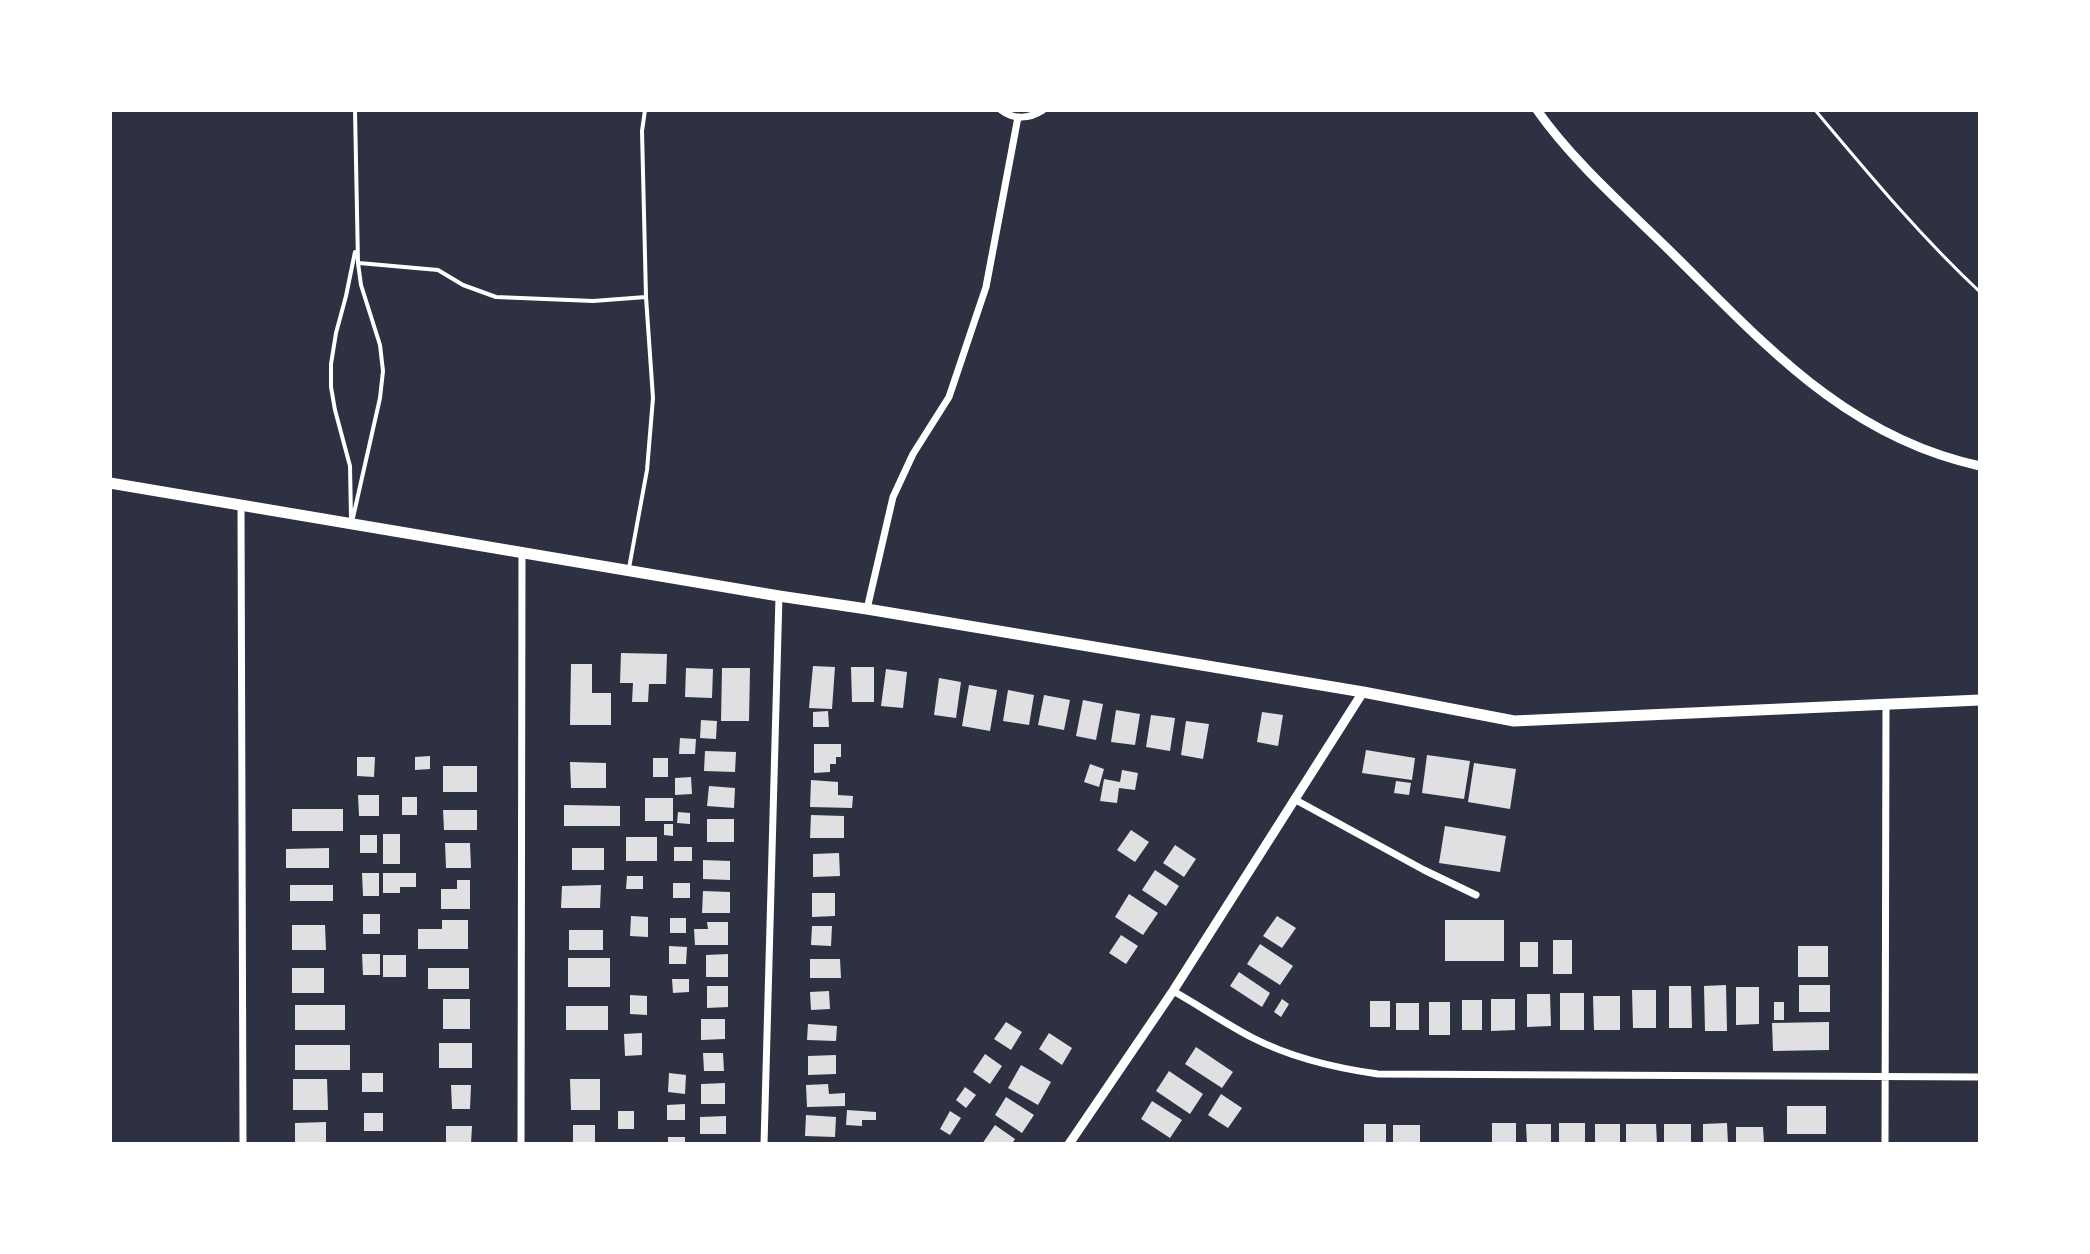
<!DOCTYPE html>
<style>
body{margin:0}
#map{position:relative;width:2090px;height:1254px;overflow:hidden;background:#2d3142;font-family:Signika,sans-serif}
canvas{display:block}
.frame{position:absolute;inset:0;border:112px solid #fff;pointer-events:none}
</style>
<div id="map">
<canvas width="2090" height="1254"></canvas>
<div class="frame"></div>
</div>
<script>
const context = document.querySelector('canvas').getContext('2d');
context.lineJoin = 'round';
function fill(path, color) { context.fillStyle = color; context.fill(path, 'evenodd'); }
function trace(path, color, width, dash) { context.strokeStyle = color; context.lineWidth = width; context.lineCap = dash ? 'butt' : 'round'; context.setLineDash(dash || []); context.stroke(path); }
const building = new Path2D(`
 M621,653L667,654L666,684H649L648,702H632L633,683H620Z
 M571,664H592V693H611V725H570Z
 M813,666L835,667L832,709L809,708Z
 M851,667H874V702H852Z
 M686,668L713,669L712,698L685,697Z
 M722,668H750L749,721H721Z
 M886,669L907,672L903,708L881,706Z
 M939,678L961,682L956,718L934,715Z
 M969,685L997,690L990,731L962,726Z
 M1008,690L1034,695L1029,725L1003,721Z
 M1044,695L1070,700L1064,730L1038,725Z
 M1083,700L1103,704L1096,740L1076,736Z
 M1116,710L1140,714L1135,745L1111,742Z
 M828,711L829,727H813V712Z
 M1262,712L1283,715L1278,746L1257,742Z
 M1151,715L1175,718L1170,751L1146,747Z
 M701,720L717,721L716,739L700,738Z
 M1186,721L1209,724L1203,759L1181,755Z
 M680,738L696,739L695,754H679Z
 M814,744H841V757H836V764H830V772L814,773Z
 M1366,750L1415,758L1412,780L1362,773Z
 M705,751L736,752L735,772L704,771Z
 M1427,755L1470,761L1464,799L1422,793Z
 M430,756V769L415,770V757Z
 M357,757H375L374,777L357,776Z
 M653,758H668V777H653Z
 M570,762L606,763V788H571Z
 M1474,763L1516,769L1510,809L1468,802Z
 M1090,764L1104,769L1099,787L1084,782Z
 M443,766H477V792H443Z
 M1122,770L1138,773L1135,790L1119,788L1117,803L1100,801L1104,779L1120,782Z
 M691,777L692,794L675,795V778Z
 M811,780L838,782V795L853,796L852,808L810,807Z
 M1396,781L1411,783L1409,795L1394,793Z
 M709,786L735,788L734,808L707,806Z
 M358,795H379V816H359Z
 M402,797H417V815H402Z
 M645,798H673V821H645Z
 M564,805L620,806V826H564Z
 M292,809H343V831H292Z
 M443,810H477V830H444Z
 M678,812L690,813V824L677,823Z
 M811,815L844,816V838H810Z
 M707,819H734V842H707Z
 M664,824H673V836L664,835Z
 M1445,826L1506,836L1500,872L1439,863Z
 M1131,830L1149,842L1135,862L1117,850Z
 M383,834H400V864H383Z
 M360,835H377V853H360Z
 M626,837H657V861H626Z
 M445,843H470L471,868H446Z
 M1175,845L1196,859L1184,877L1163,863Z
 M674,847H692V861H674Z
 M329,848V868H286V849Z
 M572,848H604V870H572Z
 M839,853L840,876L813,877V854Z
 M703,860L730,861V880L703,879Z
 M1155,870L1179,886L1166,906L1142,890Z
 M362,873H379V896H363Z
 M383,873H416V887H400V893H383Z
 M627,876H643V889H626Z
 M457,880H470V909H441V889H457Z
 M673,883H690V898H673Z
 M290,885H333V901H290Z
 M601,885L600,908H561L562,886Z
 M703,891L730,892V913H702Z
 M812,893H835V916L812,917Z
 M1129,894L1158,913L1143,935L1115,917Z
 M363,914H380V934H363Z
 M631,916L648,917V937L630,936Z
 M1277,916L1296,928L1282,948L1263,936Z
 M670,918H686V933H670Z
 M442,920H468V949H418V929H442Z
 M1445,920H1504V961H1445Z
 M707,922H728V945H695L694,929H708Z
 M292,925H325L326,950H292Z
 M812,926H832L831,946L811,945Z
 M569,930H603V950H569Z
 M1121,935L1138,946L1126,964L1109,953Z
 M1553,940H1572V974H1553Z
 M1520,942H1538V967H1520Z
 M1260,944L1293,966L1280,985L1247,964Z
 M669,946L687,947L686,964H669Z
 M1798,946H1828V977H1798Z
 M362,954H380V975H363Z
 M728,954V977H706V955Z
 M383,955H406V977H383Z
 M568,958H610V987H568Z
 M810,959H840L841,978H810Z
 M292,968H324V993H292Z
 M428,968H469V989H428Z
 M1239,972L1270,993L1262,1007L1230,986Z
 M672,979H689V992L673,993Z
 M1726,985L1727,1031H1705L1704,986Z
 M1799,985H1830V1012H1799Z
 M707,986H728V1007L707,1008Z
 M1669,986H1691L1692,1028H1669Z
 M1736,987H1759V1024L1736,1025Z
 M1632,990H1656V1028H1633Z
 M829,991L830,1009L811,1010L810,992Z
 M1560,993H1584V1030H1560Z
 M1527,994H1550L1551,1026L1527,1027Z
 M630,995L647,996V1015L630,1014Z
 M1593,996H1620V1030H1594Z
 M443,999H470V1029H443Z
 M1282,999L1289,1004L1281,1017L1274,1012Z
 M1491,999H1515V1030L1491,1031Z
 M1462,1000H1482V1030H1462Z
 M1370,1001H1390V1027H1370Z
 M1429,1002H1450V1035H1429Z
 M1774,1002H1784V1020H1774Z
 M1396,1003H1419V1030H1396Z
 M295,1005H345V1030H295Z
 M566,1006H608V1030H566Z
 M701,1019H725V1039L701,1040Z
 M1006,1022L1022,1032L1011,1050L994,1039Z
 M1829,1022V1050L1773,1051L1772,1023Z
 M808,1024L837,1026L836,1041L807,1040Z
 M642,1033V1055L625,1056L624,1034Z
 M1049,1033L1072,1048L1062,1065L1039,1049Z
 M439,1043H472V1068H439Z
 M295,1045H350V1070H295Z
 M1196,1047L1233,1072L1222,1088L1185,1064Z
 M703,1053H723L724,1071H704Z
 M985,1054L1002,1066L990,1084L973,1072Z
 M836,1055V1074L808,1075V1056Z
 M1021,1065L1051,1082L1038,1105L1008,1088Z
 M1169,1071L1203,1094L1190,1114L1156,1091Z
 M362,1073H383V1092H362Z
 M669,1073L686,1075L685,1094L668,1092Z
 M293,1079H327L328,1110H293Z
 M570,1079H600V1110H571Z
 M725,1083V1104H701V1084Z
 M828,1084L829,1094L845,1093V1106L807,1107L806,1085Z
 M451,1085H471L470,1109H452Z
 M965,1087L976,1095L966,1108L956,1100Z
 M1221,1094L1242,1108L1228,1128L1208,1115Z
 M1006,1097L1034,1115L1022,1133L995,1115Z
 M1152,1101L1182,1120L1170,1138L1141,1119Z
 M685,1104V1120H667V1105Z
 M1787,1106H1826V1134H1787Z
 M847,1110L876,1112V1120H862V1126L846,1125Z
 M618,1111H634V1129H618Z
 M950,1111L961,1118L950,1135L940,1129Z
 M364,1113H383V1131H364Z
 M806,1115L836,1117L835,1137L805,1136Z
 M726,1116V1134H700V1117Z
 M326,1122V1144H295V1123Z
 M1492,1123H1516V1144H1492Z
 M1559,1123H1585V1144H1559Z
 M1727,1123L1728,1144H1703V1124Z
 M1364,1124H1386V1144H1364Z
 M1526,1124H1551V1144H1527Z
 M1595,1124H1620V1144H1595Z
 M1626,1124H1656L1657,1144H1626Z
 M1664,1124H1691V1144H1664Z
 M573,1125H595V1144H573Z
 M995,1125L1015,1139L1012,1144H982Z
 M1393,1125H1420V1144H1393Z
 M446,1126H472L471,1144H446Z
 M1736,1127H1763L1764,1144H1736Z
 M668,1137H685V1144H668Z`);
const path = new Path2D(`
 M1815,110C1868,173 1920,236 1980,292`);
const service = new Path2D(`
 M359,263L438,270L463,285L496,297L593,301L646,297
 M351,518L350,466L335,410L331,387V364L336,333L346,296L355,252
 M352,522L380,398L383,371L380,345L361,285L358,263L355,110
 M629,568L647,470L653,398L646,297L642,131L645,110`);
const minor = new Path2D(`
 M1001,110C1014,120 1029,119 1043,110
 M241,505L243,1144
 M867,609L893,497L913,454L949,397L986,287L1018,117
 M1294,799L1424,870L1476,895
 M1173,991C1200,1006 1226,1024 1253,1038C1292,1058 1335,1068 1378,1074L1980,1077
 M521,1144L522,552
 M764,1144L779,596
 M1885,1144L1886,703`);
const tertiary = new Path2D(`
 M1537,110C1572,160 1623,205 1666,247C1761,340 1844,437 1980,466
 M1069,1144L1173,991L1363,692`);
const primary = new Path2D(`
 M110,483L779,596L867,609L1363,692L1514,721L1980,700`);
fill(building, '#e0e0e3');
trace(path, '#fff', 3);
trace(service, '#fff', 4);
trace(minor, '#fff', 7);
trace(tertiary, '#fff', 9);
trace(primary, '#fff', 11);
</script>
